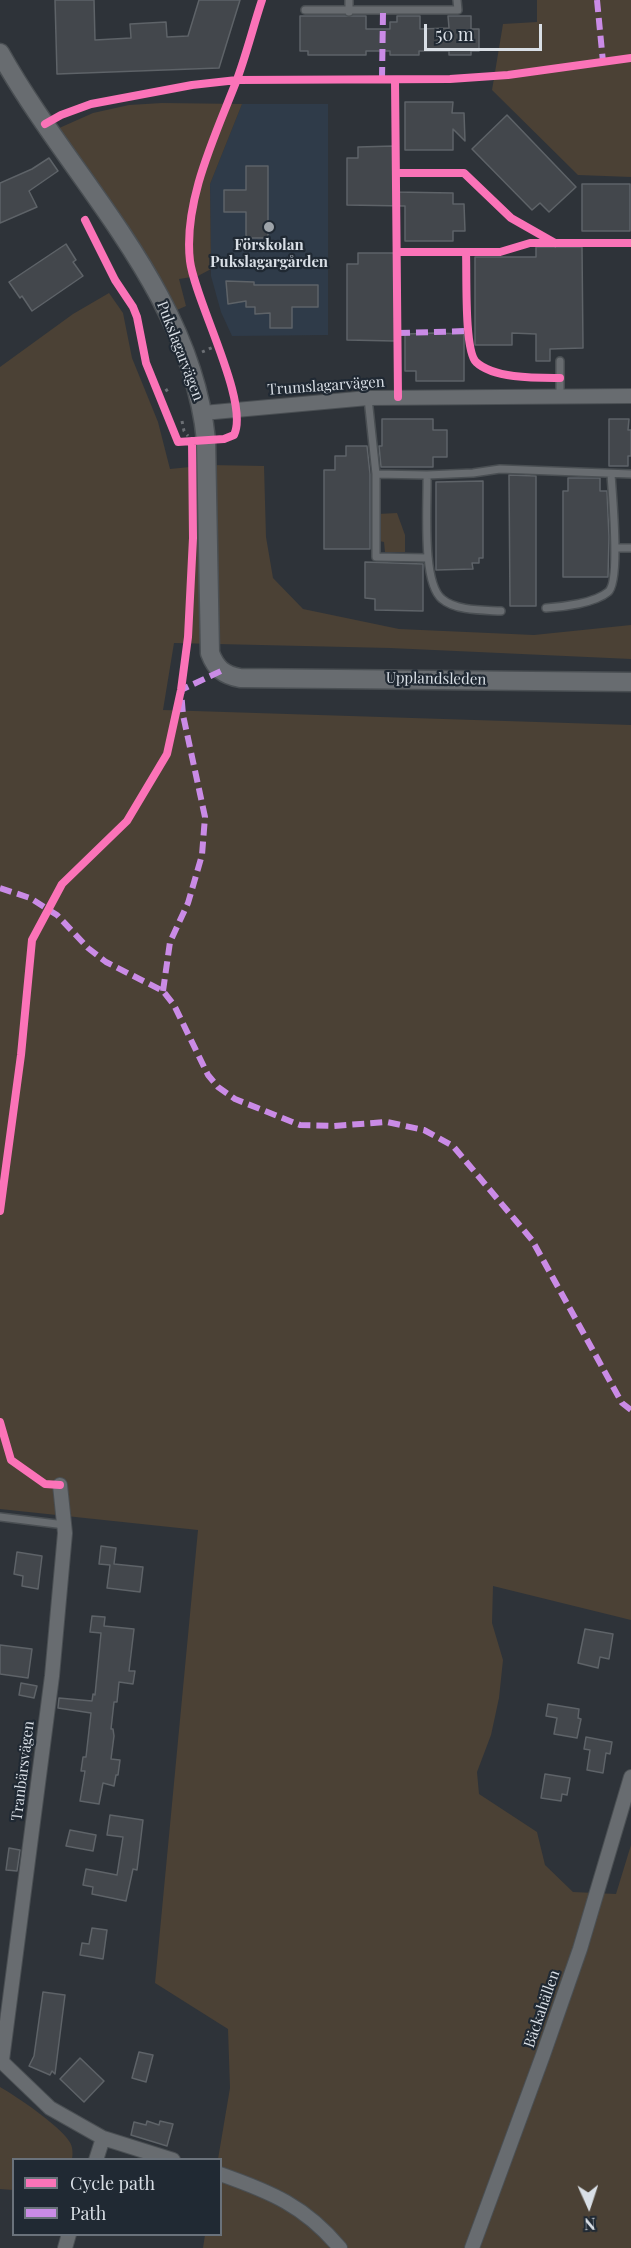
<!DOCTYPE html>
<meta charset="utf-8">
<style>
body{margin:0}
#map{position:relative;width:631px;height:2248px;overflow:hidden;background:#2e3339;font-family:"Playfair Display",serif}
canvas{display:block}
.legend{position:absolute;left:12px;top:2158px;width:210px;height:78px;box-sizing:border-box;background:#202933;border:2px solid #6a727b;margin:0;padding:8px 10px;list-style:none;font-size:18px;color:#d9dfe6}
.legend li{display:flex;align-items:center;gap:12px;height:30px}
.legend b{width:30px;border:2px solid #6a727b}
.north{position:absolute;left:559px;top:2176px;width:60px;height:60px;-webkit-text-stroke:4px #202933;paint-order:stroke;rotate:177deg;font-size:16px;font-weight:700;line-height:24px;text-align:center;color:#d9dfe6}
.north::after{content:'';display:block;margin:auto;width:21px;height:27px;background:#d9dfe6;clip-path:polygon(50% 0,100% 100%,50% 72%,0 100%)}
.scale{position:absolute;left:424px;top:24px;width:118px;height:27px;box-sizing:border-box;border:3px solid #d9dfe6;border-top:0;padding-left:8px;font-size:18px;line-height:21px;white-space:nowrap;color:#d9dfe6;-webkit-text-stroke:4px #202933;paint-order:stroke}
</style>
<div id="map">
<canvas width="631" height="2248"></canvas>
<ul class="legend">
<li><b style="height:8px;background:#fb73b8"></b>Cycle path</li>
<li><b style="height:8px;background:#ca8be6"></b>Path</li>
</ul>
<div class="north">N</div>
<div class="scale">50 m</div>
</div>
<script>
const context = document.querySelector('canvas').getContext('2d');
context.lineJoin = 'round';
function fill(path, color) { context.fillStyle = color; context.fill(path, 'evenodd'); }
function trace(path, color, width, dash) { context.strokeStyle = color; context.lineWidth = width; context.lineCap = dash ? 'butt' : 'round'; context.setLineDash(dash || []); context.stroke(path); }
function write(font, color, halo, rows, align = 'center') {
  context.font = font + ' "Playfair Display",serif'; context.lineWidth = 4.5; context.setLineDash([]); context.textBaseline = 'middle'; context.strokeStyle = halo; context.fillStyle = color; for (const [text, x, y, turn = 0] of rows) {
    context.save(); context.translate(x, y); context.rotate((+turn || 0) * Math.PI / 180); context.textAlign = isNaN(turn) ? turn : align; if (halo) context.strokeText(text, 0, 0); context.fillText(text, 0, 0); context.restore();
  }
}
const built = new Path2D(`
 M242,104H328V335L232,336L221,312L211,276L210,184Z`);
const green = new Path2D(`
 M537,0H631V177L578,175L492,90L503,24L537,22Z
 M162,103L242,104L210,184L211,269L198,276L179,279L186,306L177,310L152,265L57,129L93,113L129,105Z
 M109,293L123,313L132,358L158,422L170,469L210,465L264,466L266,537L273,578L303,609L399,629L534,635L631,625V659L390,648L174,643L163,710L631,725V1620L493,1586L492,1623L503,1660L499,1698L491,1735L477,1772L479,1794L537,1832L545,1865L573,1892L616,1894L631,1845V2248H203L205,2235L220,2234V2160L218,2159L230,2088L228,2029L155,1983L198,1530L0,1509V367L73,314Z
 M397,513L405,535V552H385L384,542L379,541L378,514Z
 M0,2087C16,2096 60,2126 69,2141C73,2146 73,2154 72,2159L14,2160L13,2190L0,2189Z`);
const building = new Path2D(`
 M55,0H94L95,40L131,38L130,24L166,22L167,37L188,36L199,0H240L219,68L57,74Z
 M300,16H366V29H390V22H397V16H420V29L449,28L448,16H471V29H479V51H471V55H449V51H419V55H390V51H366V55H308V51H300Z
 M405,102H453L452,113H464L465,141L453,129V150H405Z
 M507,115L576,187L549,212L540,203L532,210L472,149Z
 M394,146L395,192L453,193V204H464L465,231H453V241H405V206L347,205V158H358V147Z
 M49,158L58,171L29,191L37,207L0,223V183L32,169Z
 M246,166H268V238H246V212H224V190H246Z
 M582,184H630V231H582Z
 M66,244L76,260L73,262L83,276L32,311L22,296L20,298L9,282Z
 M536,247H582L583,348L550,349V361H536V334L512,333V345H475V257H536Z
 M358,253H395V341L347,340V264H358Z
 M226,281L254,282V285H318V307H292V328H270V313L255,314V307H246V301L228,304Z
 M434,333L464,334V381H416V371H405V334Z
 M382,419H433V430H447V457H433V467H381L379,446H382Z
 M609,419H629L628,430H631V456H628V466H609Z
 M346,446H367L370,474V549H324V470H335V456H346Z
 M509,475L536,476V606H510Z
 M568,478H600V491H607L609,537L608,577H563V491H568Z
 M483,481V558H479V563H472L473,569L436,570V482Z
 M365,562L423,564V611L375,610V599L365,598Z
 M101,1546L116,1548L114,1564L143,1567L140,1592L107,1588L110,1565L99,1564Z
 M17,1552L42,1556L38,1589L22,1586L23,1576L14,1574Z
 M92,1616L105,1617L104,1626L134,1629L129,1671H135L133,1684L119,1682L117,1702H114L111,1729H113L114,1736L111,1759L120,1760L118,1775H116L114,1786L103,1783L99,1804L80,1801L85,1771H81L83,1757H86L91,1713L58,1708L59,1698L92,1701L93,1694L95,1695L101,1633L90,1632Z
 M585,1629L613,1634L609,1659L600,1657L598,1668L578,1663Z
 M0,1645L32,1649L28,1678L0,1674Z
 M21,1683L37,1686L34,1698L19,1695Z
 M548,1704L579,1709L578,1718L581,1719L577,1738L554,1734L557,1718L546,1716Z
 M586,1737L612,1742L610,1754L606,1753L603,1773L587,1770L590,1750L584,1749Z
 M545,1774L570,1778L567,1795L562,1794L561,1801L541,1798Z
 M110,1815L143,1820L137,1870L133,1869L126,1901L92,1894L93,1887L83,1885L86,1869L117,1875L123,1837L107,1835Z
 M70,1830L96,1835L93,1851L66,1846Z
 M9,1848L20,1850L17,1871L6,1870Z
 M92,1928L107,1930L103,1959L80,1955L82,1943L89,1944Z
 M43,1992L65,1995L55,2074L52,2071L50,2075L29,2066L34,2056Z
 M139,2052L153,2055L146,2082L132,2078Z
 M80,2058L104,2081L84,2102L60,2079Z
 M147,2121L159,2125L160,2121L173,2124L167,2146L131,2135L134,2122L146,2125Z`);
const path = new Path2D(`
 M202,352L218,345
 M159,395L170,388
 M182,421L184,431L188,436`);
const lane = new Path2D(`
 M349,0V12
 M305,10H458L457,0
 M560,361V397
 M368,398L376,474V557L428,558
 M376,474L427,475L473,473L500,469L631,474
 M427,475C428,502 421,582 442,599C456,611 483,610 501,611
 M615,548H631
 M546,608C563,607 595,603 608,592C621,582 612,493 611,474
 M0,1517L65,1525`);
const street = new Path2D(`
 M203,413L368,398L631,396
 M0,2060L50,2108L103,2138L173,2160
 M2,2060L52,1676L65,1533L60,1485
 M96,2160L103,2138
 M220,2174C271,2192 305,2206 340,2248
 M65,2248L69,2234
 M472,2248L543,2055L580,1949L631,1777`);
const secondary = new Path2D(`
 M0,53C71,180 191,289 206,440L210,653C216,669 224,675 240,678L631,682`);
const quiet = new Path2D(`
 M597,0L603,62
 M382,79L383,12
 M398,333L468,331
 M0,888L30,898L57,915L88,948L106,962L163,991L174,1005L208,1075L218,1087L235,1099L300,1125L333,1126L387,1122L424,1130L453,1146L532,1240L622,1403L631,1410
 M163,991L170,942L188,903L202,855L205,817L183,715L181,690L221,671`);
const cycleway = new Path2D(`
 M395,80L398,397
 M45,124L61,115L91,104L192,85L237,80L450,79L508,75L631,58
 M397,173H464L511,218L555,243
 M85,220L115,280L133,307L137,317L146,363L178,442L224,439L234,435C250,402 195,301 190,261C183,202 215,136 236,82C246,56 253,27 262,0
 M398,252H500L530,243H631
 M466,253C467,273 464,350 476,362C494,379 537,378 560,378
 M0,1211L21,1055L32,940L62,884L127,821L167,754L181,690L188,637L193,538L192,441
 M0,1422L11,1460L45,1484L60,1485`);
const markers = [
 [269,227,6,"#9da3a9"]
];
const poiNames = [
 ["Förskolan",269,245],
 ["Pukslagargården",269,262]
];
const streetNames = [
 ["Pukslagarvägen",180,351,69],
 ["Trumslagarvägen",326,386,-4],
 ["Upplandsleden",436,679,1],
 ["Tranbärsvägen",23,1771,-83],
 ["Bäckahällen",542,2009,-71]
];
fill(built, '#2f3b49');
fill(green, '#4b4135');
fill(building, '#43474c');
trace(building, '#5e6368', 1.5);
trace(lane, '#4a4f53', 10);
trace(street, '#4a4f53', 16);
trace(secondary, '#4a4f53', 21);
trace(path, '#6c7075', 3, [3, 4.5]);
trace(lane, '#686c70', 7);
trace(street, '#686c70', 14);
trace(secondary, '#686c70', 18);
trace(quiet, '#ca8be6', 6, [12, 6]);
trace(cycleway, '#fb73b8', 8);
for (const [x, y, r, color] of markers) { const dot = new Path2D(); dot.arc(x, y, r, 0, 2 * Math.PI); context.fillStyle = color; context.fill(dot); trace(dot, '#202933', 2); }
write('bold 15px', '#d9dfe6', '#202933', poiNames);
write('15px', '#d9dfe6', '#202933', streetNames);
</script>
